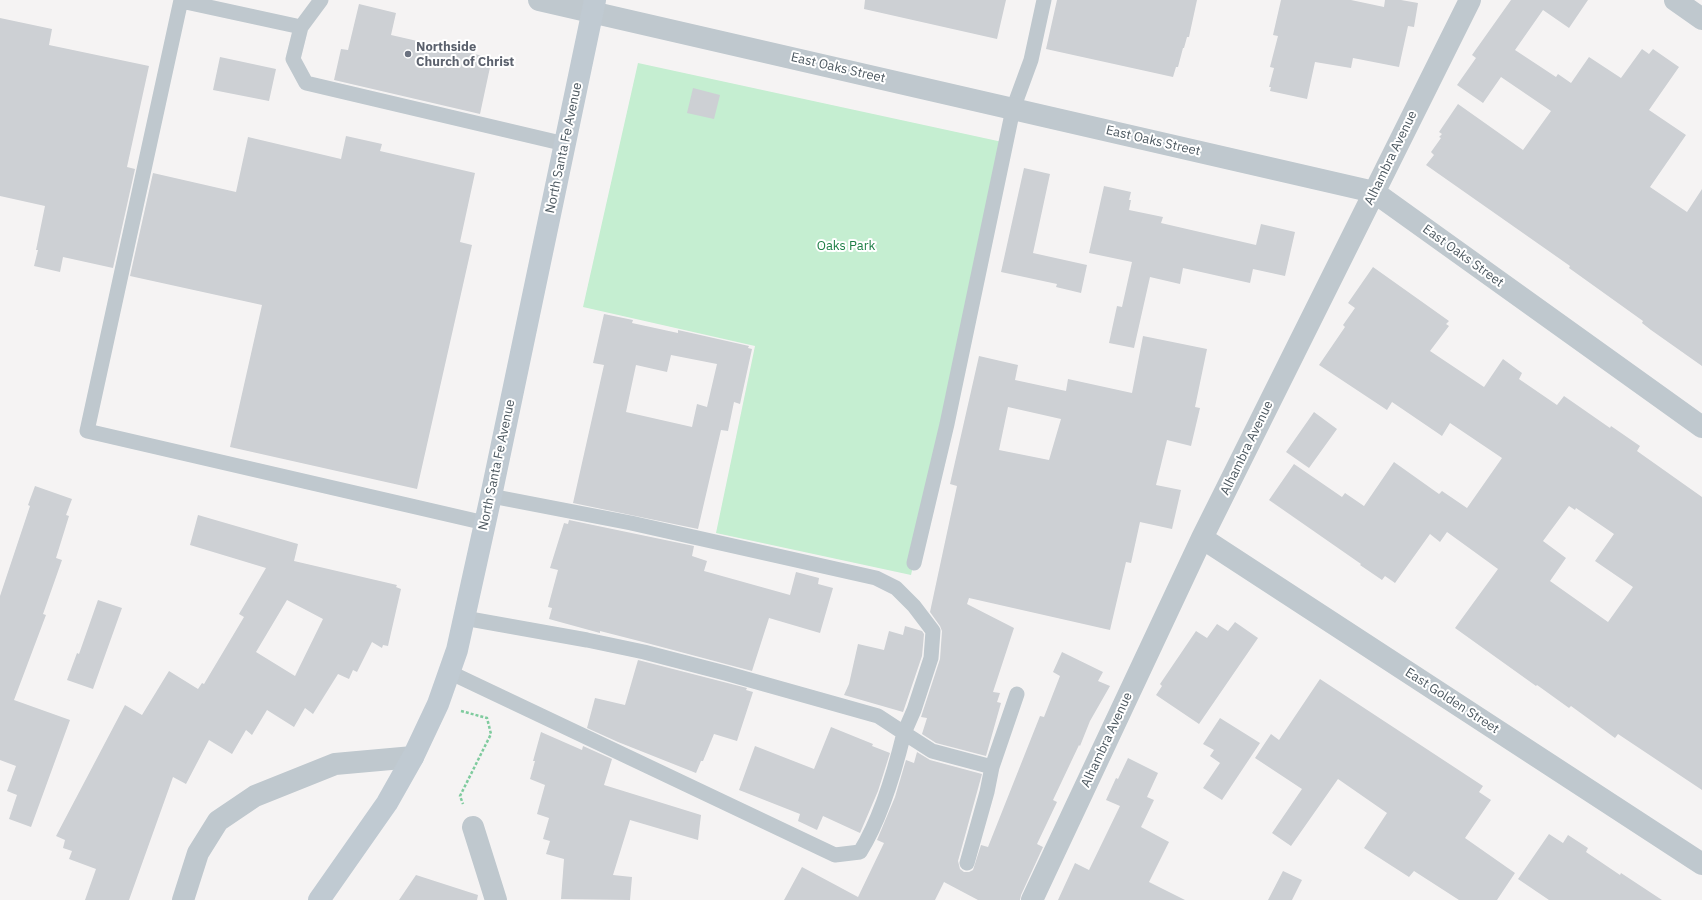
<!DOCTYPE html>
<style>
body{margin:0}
canvas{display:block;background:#f5f3f3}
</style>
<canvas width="1702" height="900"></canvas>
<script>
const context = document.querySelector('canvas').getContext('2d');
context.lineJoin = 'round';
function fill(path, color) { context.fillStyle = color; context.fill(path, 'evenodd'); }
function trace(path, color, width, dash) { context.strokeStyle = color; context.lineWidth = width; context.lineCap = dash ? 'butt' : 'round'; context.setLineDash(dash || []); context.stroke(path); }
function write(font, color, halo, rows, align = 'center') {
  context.font = font + ' "IBM Plex Sans",sans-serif'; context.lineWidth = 4; context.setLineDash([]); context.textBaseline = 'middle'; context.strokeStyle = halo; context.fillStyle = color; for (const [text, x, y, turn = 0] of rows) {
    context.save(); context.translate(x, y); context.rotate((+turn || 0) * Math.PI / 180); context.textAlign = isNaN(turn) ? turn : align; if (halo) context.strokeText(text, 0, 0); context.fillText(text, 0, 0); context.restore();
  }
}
const green = new Path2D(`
 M638,63L1007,143L911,575L716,533L755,346L583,307Z`);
const building = new Path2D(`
 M865,0H1006L997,39L864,9Z
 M1057,0H1197L1189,37H1187L1184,48H1183L1178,67H1176L1173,77L1046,49Z
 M1281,0H1351L1384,7L1385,0H1401L1418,3L1414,27L1408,26L1399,67L1353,58L1351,68L1315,62L1307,99L1270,91L1271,87H1269L1274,68L1270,67L1278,36L1273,35Z
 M1511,0H1588L1569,28L1543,10L1515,50L1556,77L1558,74L1571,83L1589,57L1621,78L1642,49L1649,54L1653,49L1679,67L1649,110L1686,135L1650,187L1687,212L1702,189V366L1651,330L1642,323L1643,321L1569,268L1570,266L1426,165L1434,155L1431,152L1441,138L1439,137L1442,134L1439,132L1458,104L1523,150L1551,111L1501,77L1483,103L1457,85L1476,58L1472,55Z
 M359,4L396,13L391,35L492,58L480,114L334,80L341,49L348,50Z
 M0,18L52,29L49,45L149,66L127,167L135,169L113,268L63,257L60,272L34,266L38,250H36L45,206L0,196Z
 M220,57L276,69L269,101L213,90Z
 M693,88L720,95L714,119L687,113Z
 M346,136L382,144L380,151L475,173L460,242L472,245L417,489L230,447L262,305L130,276L153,173L236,192L248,137L341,159Z
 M1024,168L1050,174L1033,253L1087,265L1081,293L1056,287L1057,284L1001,272Z
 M1104,186L1131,192L1129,200H1131L1129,210L1163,217L1161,223L1256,245L1261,224L1295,232L1285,276L1253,269L1250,283L1183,268L1180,284L1150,277L1134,348L1109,343L1117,306L1122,307L1132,262L1089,253Z
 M1373,267L1449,321L1446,324L1449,326L1430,351L1484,387L1503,359L1522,373L1519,379L1557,405L1564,396L1610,428L1611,426L1640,446L1637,451L1702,497V790L1618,734L1615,738L1571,706L1569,708L1537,685L1536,686L1455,628L1498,569L1447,532L1440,542L1430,534L1395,583L1385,576L1382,580L1360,565L1361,564L1269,500L1294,464L1342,497L1345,493L1364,506L1394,462L1439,494L1442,491L1467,508L1502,458L1450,423L1442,436L1392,402L1387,410L1319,365L1345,327L1343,325L1355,308L1348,303ZM1569,506L1575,510L1576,508L1614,534L1595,561L1633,587L1608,622L1550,581L1566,558L1543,541Z
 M604,314L633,320L632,323L678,333V330L749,346L748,348L752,349L740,404L734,402L728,431L721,430L698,529L573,503L604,365L593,363ZM671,355L717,364L707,407L697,404L692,427L626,412L636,365L667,372Z
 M1143,336L1207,349L1195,407L1200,408L1191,446L1167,440L1156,485L1181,490L1172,529L1140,522L1131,563L1126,562L1110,630L969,598L967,604L1014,628L993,692L1000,693L997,702L1001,703L986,756L936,743L922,734L927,718L921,717L940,659L942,631L940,626L930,612L957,486L950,484L979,356L1018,365L1015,380L1066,391L1068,379L1132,393ZM1008,407L1061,419L1049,460L999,450Z
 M1314,412L1337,429L1309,468L1286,452Z
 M35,486L72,499L66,515L69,516L56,558L62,560L43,614L46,615L14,700L70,720L31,827L9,819L17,795L7,791L16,766L0,760V596L30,506L28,505Z
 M198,515L298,544L294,561L397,585L396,587L401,589L388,646L383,645L382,648L372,642L357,672L353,670L349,679L338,674L313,714L305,708L294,727L267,710L252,735L246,730L232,754L209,740L186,784L173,777L129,900H85L96,869L69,859L72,851L63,848L65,840L56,836L125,705L142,715L169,671L198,689L202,683L204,684L244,617L239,614L266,568L190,545ZM287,600L323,619L295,676L256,652Z
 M569,520L694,546L692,556L707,561L704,571L790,595L796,572L819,578L818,584L833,588L820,633L769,618L752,671L643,642L600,631V633L549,619L552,608L548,607L558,570L550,568L564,523L568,524Z
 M98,600L122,608L93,689L67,680L77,653L79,654Z
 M1235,622L1258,638L1199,724L1156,695L1162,686L1160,684L1196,631L1207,638L1217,624L1228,631Z
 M905,626L922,631L924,634L922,656L903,712L844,695L849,684L858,644L884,650L889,631L903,635Z
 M1062,652L1103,672L1098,681L1110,686L1090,721L1080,746L1079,745L1053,800L1057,802L1037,844L1043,847L1021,895L1020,900H978L944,882L935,900H784L802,867L858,897L884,843L877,840L895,797L906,760L914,763L917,752L930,760L982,774L958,861L960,869L964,872H969L973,870L981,845L988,847L1040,716L1044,717L1060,676L1053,672Z
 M638,660L747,688L746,690L753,692L737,741L714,734L703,761H701L696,773L618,742L587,728L595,698L625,705Z
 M1320,679L1483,786L1479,792L1491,800L1465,838L1515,873L1497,900H1459L1414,871L1409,877L1364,848L1387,813L1338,779L1291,846L1272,833L1302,789L1255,758L1271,734L1279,740Z
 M1220,718L1260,743L1222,800L1203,788L1220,763L1210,756L1214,750L1203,744Z
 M831,727L873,744L872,746L890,753L878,791L860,833L823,816L817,830L798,821L800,814L739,790L755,746L814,769Z
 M541,732L582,750L583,746L612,759L604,785L701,815L698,840L630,820L613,875L632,877L630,900L561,899L564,859L546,854L550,841L543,839L549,818L537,814L545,785L530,779L535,761H533Z
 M1128,758L1158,773L1147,797L1154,800L1141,827L1169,842L1149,882L1185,900H1058L1075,863L1089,870L1120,806L1106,800L1116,778L1118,779Z
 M1549,834L1563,843L1568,835L1588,848L1586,852L1620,875L1621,873L1662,900H1549L1518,879Z
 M1283,871L1302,880L1292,900H1268Z
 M416,875L478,895L477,900H399Z`);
const path = new Path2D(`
 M461,711L487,718L491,734L460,796L463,804`);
const service = new Path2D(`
 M181,0L87,431L485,523
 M321,0L301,27L293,59L306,83L565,144
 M181,1L301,27
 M491,496L631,523L876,578L896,588L914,606L933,631L931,658L914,710L904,733L932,751L992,767L987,792L967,863
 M914,563L947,424L1013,109L1031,60L1044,0
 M449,672L835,855L860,852C880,820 895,770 904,733L878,716L725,673L644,652L587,640L464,618
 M992,767L1017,694`);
const minor = new Path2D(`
 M539,0L1374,192L1702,427
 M1675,0L1702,19
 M1202,538L1702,864
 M473,827L496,900
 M183,900L198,853L218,821L255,796L335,764L413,757
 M1032,900L1202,538L1470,0`);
const secondary = new Path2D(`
 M319,900L387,803L413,757L438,704L457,650L491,496L595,0`);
const markers = [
 [408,54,4,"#6b7280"]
];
const worshipNames = [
 ["Northside",416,47],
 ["Church of Christ",416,62]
];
const streetNames = [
 ["East Oaks Street",838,68,13],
 ["East Oaks Street",1153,141,13],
 ["North Santa Fe Avenue",564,148,-78],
 ["Alhambra Avenue",1391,158,-64],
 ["East Oaks Street",1463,256,36],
 ["Alhambra Avenue",1247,448,-64],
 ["North Santa Fe Avenue",497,465,-78],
 ["East Golden Street",1452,701,33],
 ["Alhambra Avenue",1107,740,-65]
];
const parkNames = [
 ["Oaks Park",846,246]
];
fill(green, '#c5eed1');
fill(building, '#cdd0d4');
trace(path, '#7fcb9e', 2.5, [3, 2]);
trace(service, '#bfc8ce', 15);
trace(minor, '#bfc8ce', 22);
trace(secondary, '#c0cad2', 22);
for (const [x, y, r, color] of markers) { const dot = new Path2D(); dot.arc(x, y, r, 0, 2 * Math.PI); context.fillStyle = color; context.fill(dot); trace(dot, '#fff', 1.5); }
write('bold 13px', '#5b616d', '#fff', worshipNames, 'left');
write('13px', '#4b575f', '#fff', streetNames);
write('13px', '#1e7f46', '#fff', parkNames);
</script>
